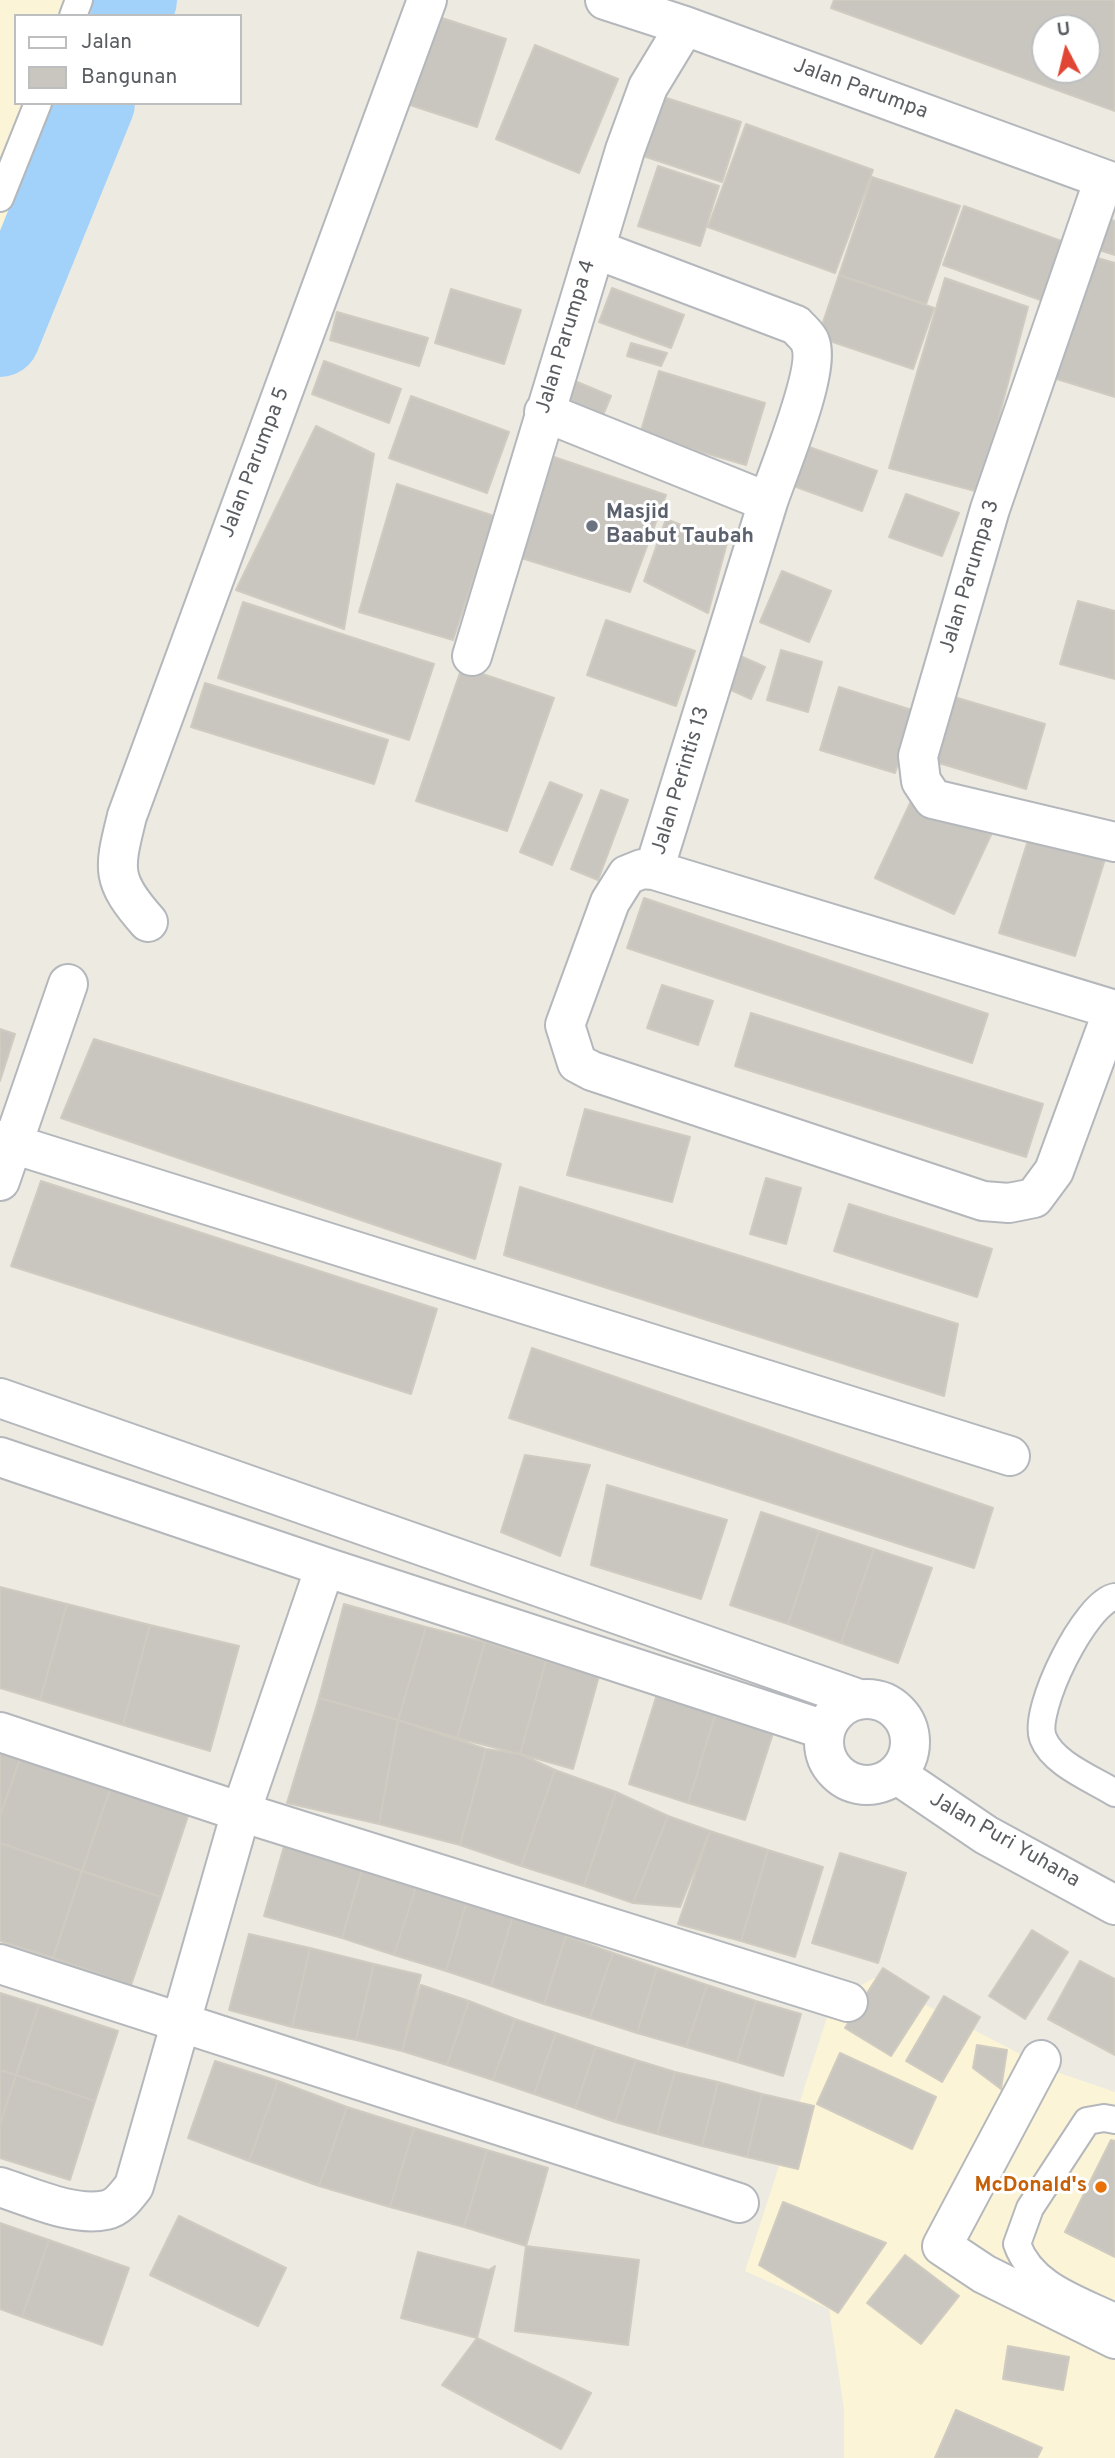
<!DOCTYPE html>
<style>
body{margin:0}
#map{position:relative;width:1115px;height:2458px;overflow:hidden;background:#eceae1;font-family:Overpass,sans-serif}
canvas{display:block}
.legend{position:absolute;left:14px;top:14px;width:228px;height:91px;box-sizing:border-box;background:#fff;border:2px solid #bdbec0;margin:0;padding:9px 12px;list-style:none;font-size:21px;color:#5a5d61}
.legend li{display:flex;align-items:center;gap:14px;height:35px}
.legend b{width:35px;border:2px solid #bdbec0}
.north{position:absolute;left:1031px;top:14px;width:70px;height:70px;box-sizing:border-box;background:#fff;border:2px solid #bdbec0;border-radius:50%;rotate:353deg;font-size:19px;font-weight:700;line-height:28px;text-align:center;color:#5a5d61}
.north::after{content:'';display:block;margin:auto;width:24px;height:32px;background:#e04633;clip-path:polygon(50% 0,100% 100%,50% 72%,0 100%)}
</style>
<div id="map">
<canvas width="1115" height="2458"></canvas>
<ul class="legend">
<li><b style="height:9px;background:#fff"></b>Jalan</li>
<li><b style="height:19px;background:#c9c6c0"></b>Bangunan</li>
</ul>
<div class="north">U</div>
</div>
<script>
const context = document.querySelector('canvas').getContext('2d');
context.lineJoin = 'round';
function fill(path, color) { context.fillStyle = color; context.fill(path, 'evenodd'); }
function trace(path, color, width, dash) { context.strokeStyle = color; context.lineWidth = width; context.lineCap = dash ? 'butt' : 'round'; context.setLineDash(dash || []); context.stroke(path); }
function write(font, color, halo, rows, align = 'center') {
  context.font = font + ' Overpass,sans-serif'; context.lineWidth = 6; context.setLineDash([]); context.textBaseline = 'middle'; context.strokeStyle = halo; context.fillStyle = color; for (const [text, x, y, turn = 0] of rows) {
    context.save(); context.translate(x, y); context.rotate((+turn || 0) * Math.PI / 180); context.textAlign = isNaN(turn) ? turn : align; if (halo) context.strokeText(text, 0, 0); context.fillText(text, 0, 0); context.restore();
  }
}
const commercial = new Path2D(`
 M0,0H89L83,16H16V103H50L0,233Z
 M874,1978L1051,2070L1115,2092V2458H844V2409L829,2309L745,2271L832,2002Z`);
const river = new Path2D(`
 M130,16L137,0
 M0,337L95,103`);
const building = new Path2D(`
 M834,0H1115V111L831,8ZM1045,28H1087V70H1045Z
 M436,16L506,39L477,127L407,104Z
 M535,45L618,79L579,173L496,139Z
 M648,92L741,122L722,182L628,151Z
 M746,124L873,170L835,273L708,227Z
 M658,166L719,186L700,246L638,226Z
 M872,177L960,206L926,304L839,275Z
 M964,206L1067,243L1046,302L943,265Z
 M1109,219L1115,221V255L1099,250Z
 M1084,254L1115,263V397L1047,376Z
 M839,275L934,308L913,369L818,337Z
 M945,278L1028,307L979,492L889,468Z
 M612,288L684,315L671,348L599,322Z
 M451,289L521,310L504,364L435,343Z
 M337,312L428,338L419,366L330,340Z
 M631,343L667,353L661,366L627,356Z
 M324,361L401,389L389,423L312,394Z
 M659,371L765,403L746,465L640,434Z
 M565,377L611,396L601,420L555,402Z
 M411,396L509,432L487,493L389,458Z
 M316,426L374,454L344,629L236,590Z
 M795,442L877,471L862,511L780,481Z
 M554,457L666,495L630,592L518,557Z
 M397,484L494,516L453,640L359,612Z
 M906,494L959,513L942,556L889,537Z
 M666,519L727,543L708,613L644,581Z
 M782,571L831,591L809,642L760,622Z
 M1078,601L1115,611V679L1060,664Z
 M243,602L434,664L409,740L218,678Z
 M606,620L695,651L676,706L587,675Z
 M781,650L822,662L808,712L767,700Z
 M736,654L765,667L751,699L722,686Z
 M462,667L554,698L507,831L416,801Z
 M205,683L388,740L374,784L191,727Z
 M839,687L915,711L895,773L820,750Z
 M941,693L1045,724L1026,789L922,758Z
 M550,782L582,795L552,865L520,852Z
 M601,790L628,800L598,880L571,869Z
 M912,799L991,835L954,914L875,878Z
 M1029,837L1105,859L1075,956L999,933Z
 M644,898L988,1014L972,1063L627,948Z
 M662,985L713,1001L698,1045L647,1028Z
 M751,1013L1043,1104L1026,1157L735,1066Z
 M0,1029L15,1034L0,1081Z
 M94,1039L501,1164L475,1259L61,1118Z
 M585,1109L690,1137L672,1202L567,1175Z
 M766,1178L801,1188L786,1244L750,1234Z
 M41,1181L437,1309L411,1394L11,1266Z
 M520,1187L958,1324L944,1396L504,1255Z
 M849,1204L992,1249L977,1297L834,1251Z
 M532,1348L993,1508L974,1568L509,1418Z
 M525,1455L590,1465L560,1556L501,1532Z
 M607,1485L727,1520L701,1599L591,1565Z
 M761,1512L819,1531L788,1624L730,1605Z
 M819,1531L874,1549L841,1643L788,1624Z
 M874,1549L932,1568L898,1663L841,1643Z
 M0,1587L67,1604L40,1700L0,1688Z
 M67,1604L150,1625L123,1725L40,1700Z
 M344,1604L426,1627L398,1720L319,1698Z
 M150,1625L239,1646L210,1751L123,1725Z
 M426,1627L485,1642L457,1738L398,1720Z
 M485,1642L546,1661L520,1754L457,1738Z
 M546,1661L599,1676L573,1769L520,1754Z
 M658,1691L717,1709L688,1803L629,1784Z
 M319,1698L398,1720L379,1824L287,1803Z
 M717,1709L775,1727L745,1820L688,1803Z
 M398,1720L486,1749L460,1845L379,1824Z
 M0,1749L21,1756L0,1816Z
 M486,1749L520,1754L555,1770L521,1866L460,1845Z
 M21,1756L111,1787L82,1871L0,1843V1816Z
 M555,1770L616,1792L584,1886L521,1866Z
 M111,1787L189,1813L161,1897L82,1871Z
 M616,1792L668,1816L633,1903L584,1886Z
 M668,1816L710,1831L680,1907L633,1903Z
 M710,1831L768,1850L741,1941L678,1924Z
 M287,1836L365,1859L342,1938L264,1916Z
 M0,1843L82,1871L53,1958L0,1941Z
 M768,1850L823,1867L795,1957L741,1941Z
 M840,1853L906,1873L878,1963L812,1943Z
 M365,1859L420,1875L394,1955L342,1938Z
 M82,1871L161,1897L131,1985L53,1958Z
 M420,1875L470,1891L446,1971L394,1955Z
 M470,1891L517,1904L491,1986L446,1971Z
 M517,1904L571,1920L544,2004L491,1986Z
 M1032,1930L1068,1952L1025,2019L989,1996Z
 M249,1934L310,1948L292,2027L229,2010Z
 M566,1936L613,1953L590,2018L544,2004Z
 M310,1948L374,1964L356,2040L292,2027Z
 M613,1953L657,1968L637,2033L590,2018Z
 M1080,1961L1115,1979V2055L1048,2019Z
 M374,1964L421,1975L402,2051L356,2040Z
 M657,1968L707,1985L686,2047L637,2033Z
 M883,1968L929,1997L891,2056L845,2028Z
 M421,1985L469,2001L447,2065L402,2051Z
 M707,1985L756,2001L737,2062L686,2047Z
 M0,1993L39,2005L16,2075L0,2070Z
 M944,1996L980,2017L942,2082L906,2061Z
 M469,2001L515,2019L493,2080L447,2065Z
 M756,2001L801,2014L783,2076L737,2062Z
 M39,2005L118,2031L95,2101L16,2075Z
 M515,2019L556,2033L534,2094L493,2080Z
 M556,2033L596,2047L575,2108L534,2094Z
 M977,2045L1007,2050L1001,2089L973,2068Z
 M596,2047L636,2060L615,2122L575,2108Z
 M840,2053L936,2097L912,2149L817,2104Z
 M636,2060L675,2072L657,2134L615,2122Z
 M215,2061L278,2081L249,2161L188,2138Z
 M0,2070L16,2075L0,2124Z
 M675,2072L718,2082L702,2146L657,2134Z
 M16,2075L95,2101L70,2180L0,2158V2124Z
 M278,2081L347,2107L319,2186L249,2161Z
 M718,2082L762,2094L747,2157L702,2146Z
 M762,2094L814,2106L798,2169L747,2157Z
 M347,2107L414,2128L390,2207L319,2186Z
 M414,2128L487,2150L464,2227L390,2207Z
 M1111,2140L1115,2141V2257L1065,2232Z
 M487,2150L548,2168L526,2246L464,2227Z
 M783,2202L886,2243L838,2313L759,2265Z
 M179,2216L286,2268L258,2326L150,2275Z
 M0,2223L49,2240L22,2317L0,2309Z
 M49,2240L129,2268L102,2345L22,2317Z
 M526,2246L639,2260L628,2345L515,2331Z
 M418,2252L489,2270L495,2266L477,2338L401,2318Z
 M905,2255L959,2296L921,2344L867,2303Z
 M477,2338L591,2393L561,2449L442,2385Z
 M1008,2346L1069,2357L1063,2390L1003,2379Z
 M956,2410L1042,2448L1037,2458H935Z`);
const lane = new Path2D(`
 M73,16L79,0
 M0,198L38,103
 M1115,1597C1086,1601 1032,1710 1043,1738C1053,1764 1093,1779 1115,1793
 M1115,2120L1104,2118L1087,2121L1030,2208L1017,2244C1032,2286 1078,2299 1115,2317`);
const street = new Path2D(`
 M605,0L685,26L1115,183
 M1104,179L990,509L918,756L921,781L933,799L1115,842
 M595,249L796,325C800,330 808,336 810,342C822,369 778,471 768,502
 M544,412L768,502L654,870L1115,1010
 M472,656L625,150L648,87L685,26
 M654,870L642,869L627,875L610,902L565,1025L577,1063L592,1071L983,1201L1009,1203L1034,1198L1054,1171L1113,1010
 M148,922C110,879 114,869 127,816L427,0
 M0,1140L1010,1456
 M0,1181L68,984
 M0,1398L859,1699
 M0,1457L325,1567L825,1730
 M824 1742a43 43 0 1 1 86 0a43 43 0 1 1-86 0Z
 M0,1732L241,1812L848,2002
 M896,1774L986,1835L1115,1905
 M0,1964L739,2203
 M1041,2060L942,2246L984,2274L1115,2339
 M0,2187C31,2197 73,2217 106,2210C118,2208 127,2195 134,2186L241,1812L325,1567`);
const markers = [
 [592,526,7,"#6b7280"],
 [1101,2187,7,"#e8710a"]
];
const streetNames = [
 ["Jalan Parumpa",860,90,20],
 ["Jalan Parumpa 4",567,337,-73],
 ["Jalan Parumpa 5",256,463,-69],
 ["Jalan Parumpa 3",971,577,-73],
 ["Jalan Perintis 13",682,781,-73],
 ["Jalan Puri Yuhana",1004,1841,30]
];
const worshipNames = [
 ["Masjid",606,514],
 ["Baabut Taubah",606,538]
];
const foodNames = [
 ["McDonald's",1087,2187]
];
fill(commercial, '#fcf4d6');
trace(river, '#a2d1fa', 80);
fill(building, '#c9c6c0');
trace(building, '#d0cbc0', 2);
trace(lane, '#b4b7bb', 30);
trace(street, '#b4b7bb', 42);
trace(lane, '#fff', 26);
trace(street, '#fff', 38);
for (const [x, y, r, color] of markers) { const dot = new Path2D(); dot.arc(x, y, r, 0, 2 * Math.PI); context.fillStyle = color; context.fill(dot); trace(dot, '#fff', 2.5); }
write('21px', '#5a5d61', '#fff', streetNames);
write('bold 21px', '#5b616d', '#fff', worshipNames, 'left');
write('bold 21px', '#c56008', '#fff', foodNames, 'right');
</script>
